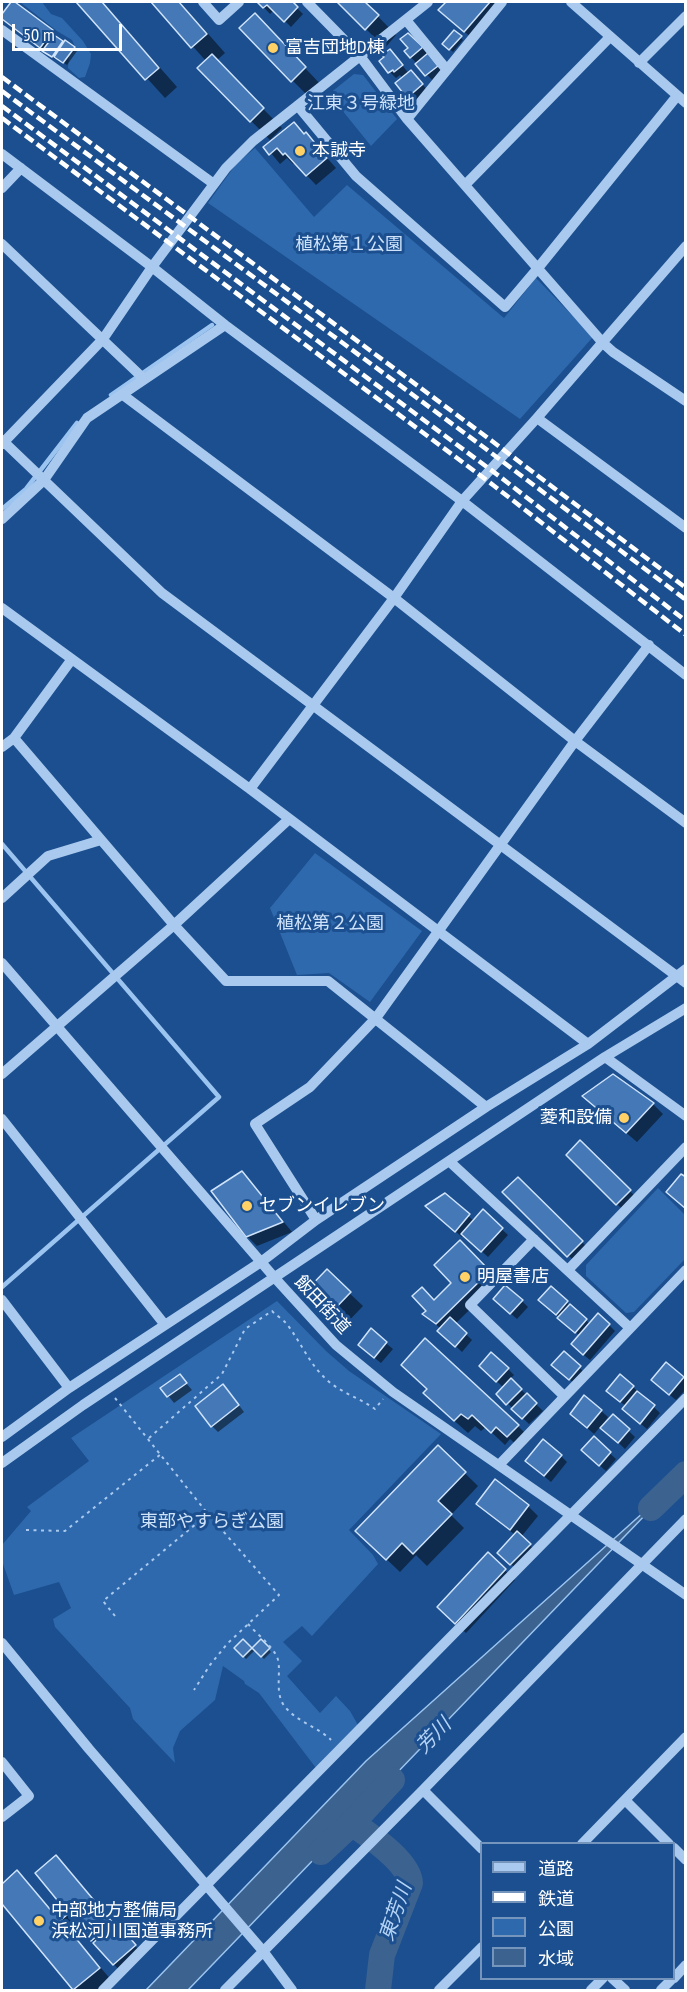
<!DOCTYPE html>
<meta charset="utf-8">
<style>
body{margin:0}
#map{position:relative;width:687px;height:1992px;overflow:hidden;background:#1b4f8f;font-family:"PT Sans Narrow","Noto Sans JP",sans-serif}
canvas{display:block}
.frame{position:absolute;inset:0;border:3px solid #fff;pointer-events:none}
.legend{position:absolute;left:480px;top:1842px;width:195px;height:138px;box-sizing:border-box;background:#1b4f8f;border:2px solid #7695bc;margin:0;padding:8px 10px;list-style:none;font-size:18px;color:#fff}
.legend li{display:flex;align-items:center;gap:12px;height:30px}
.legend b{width:30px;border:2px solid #7695bc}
.scale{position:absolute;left:12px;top:24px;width:110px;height:27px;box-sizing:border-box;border:3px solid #fff;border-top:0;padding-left:8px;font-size:18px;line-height:21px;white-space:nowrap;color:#fff;-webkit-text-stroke:4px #1b4f8f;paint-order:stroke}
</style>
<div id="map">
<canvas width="687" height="1992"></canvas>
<div class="frame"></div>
<ul class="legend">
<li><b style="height:8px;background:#a9c9ee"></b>道路</li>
<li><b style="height:8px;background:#fff"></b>鉄道</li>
<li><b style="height:16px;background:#2e69ad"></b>公園</li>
<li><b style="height:16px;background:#3c6290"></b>水域</li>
</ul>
<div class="scale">50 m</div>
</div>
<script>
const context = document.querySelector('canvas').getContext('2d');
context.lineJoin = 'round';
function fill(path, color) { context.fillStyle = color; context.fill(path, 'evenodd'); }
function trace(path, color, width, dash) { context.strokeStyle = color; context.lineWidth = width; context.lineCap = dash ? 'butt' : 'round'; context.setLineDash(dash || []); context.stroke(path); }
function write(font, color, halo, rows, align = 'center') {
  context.font = font + ' "PT Sans Narrow","Noto Sans JP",sans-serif'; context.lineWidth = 6; context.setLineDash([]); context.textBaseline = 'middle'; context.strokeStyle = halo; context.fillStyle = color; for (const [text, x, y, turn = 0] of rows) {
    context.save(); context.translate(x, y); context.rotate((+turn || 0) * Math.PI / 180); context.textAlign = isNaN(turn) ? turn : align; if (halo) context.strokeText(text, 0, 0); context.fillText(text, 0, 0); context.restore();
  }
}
const green = new Path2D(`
 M20,2H42L51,14L62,18L83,41L91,54L90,63L85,77L79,78L68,68L69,55L76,49L72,40L57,31Z
 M354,74L363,75L397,119L371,146L329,94Z
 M255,148L314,217L347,185L504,318L536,278L593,337L520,419L208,203L236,164Z
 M315,853L422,931L370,1002L329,973L297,975L270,908Z
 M658,1188L685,1215V1259L634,1312L626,1313L586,1276V1265Z
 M277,1301L326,1351L349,1371L441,1434L349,1530L373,1555L378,1564L312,1636L302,1626L283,1642L302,1661L287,1676L320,1713L336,1696L350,1711L358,1725L316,1768L259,1693L245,1684L244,1681L223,1666L215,1700L180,1731L173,1748L175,1763L133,1719L130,1708L55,1627L53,1619L71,1608L59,1582L14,1595L2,1561V1545L31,1511L27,1507L89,1461L71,1438Z`);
const water = new Path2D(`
 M674,1485L188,1990H146L366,1761Z`);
const shadow = new Path2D(`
 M13,2L52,31L64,45L77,51L67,65L56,57L55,59L50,56L11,27L2,18Z
 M78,2H102L177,87L165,98Z
 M153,2H180L225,53L216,61L282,128L270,140L199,68L206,61Z
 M259,2H291L303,14L291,27L274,10L270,14Z
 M339,2H364L396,35L385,48Z
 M448,2H508L475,41L440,10Z
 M241,29L273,34L323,87L311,99Z
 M455,32L463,40L453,52L444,44Z
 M416,40L443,73L433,81L406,52Z
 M386,57H396L409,74L417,78L428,91L415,103L408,97L403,79L400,75L396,78L390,72Z
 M306,134L336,168L316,185L295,163L293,164L287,158L280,164L266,147Z
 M613,1075L653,1104L663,1114L637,1142L584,1097Z
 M580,1142L640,1201L627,1214L568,1155Z
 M242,1172L251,1182L292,1232L257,1246L247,1236Z
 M518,1179L591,1251L578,1265L505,1192Z
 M445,1195L474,1221L483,1212L508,1235L488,1257L464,1235L462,1237L434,1213Z
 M460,1242L498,1282L455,1324L472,1340L462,1352L446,1337L441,1329L424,1314L434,1301L454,1283Z
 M327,1272L363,1306L341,1329L306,1294Z
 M551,1288L590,1324L609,1325L615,1331L590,1360L579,1351L580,1336L547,1306Z
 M522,1301L528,1307L517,1319L501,1305Z
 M371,1331L393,1349L381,1363L366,1351Z
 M564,1353L586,1374L576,1385L560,1371Z
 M667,1364L686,1380V1389L676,1400L660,1387Z
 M508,1369L514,1375L510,1379L543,1411L529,1424L498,1394L504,1388L487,1372Z
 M180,1376L192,1390L174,1403L163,1389Z
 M633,1387L660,1413L647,1429L630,1415L626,1406L614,1397Z
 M229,1392L244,1412L218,1432L212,1426Z
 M585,1397L608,1417L603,1424L605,1425L613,1416L635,1437L625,1449L601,1426L594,1434L578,1420Z
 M438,1406L518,1426L531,1439L521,1449L510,1439L505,1445L486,1427L481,1431L475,1426L468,1433Z
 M594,1439L616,1459L606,1471L590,1457Z
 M438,1447L478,1486L451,1515L464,1528L427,1566L416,1555L400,1572L357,1531Z
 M561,1456L567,1462L551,1482L533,1467Z
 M478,1504L528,1506L538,1516L521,1537L536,1551L517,1570L499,1552L515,1535Z
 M488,1554L515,1580L466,1633L439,1607Z
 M243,1641L252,1650L261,1641L271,1652L264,1659L255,1650L246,1659L236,1648Z
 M56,1857L115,1925L141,1952L120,1971L81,1927L72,1934L112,1981L101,1990H76L2,1902V1885L17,1872L55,1915L65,1906Z`);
const stream = new Path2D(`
 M111,395L212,325
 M2,509L26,489L77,423
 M2,844L219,1097L2,1287`);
const river = new Path2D(`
 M651,1508L686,1474
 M352,1823C368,1835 409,1861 410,1883L382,1955L378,1990
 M321,1852L352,1823L392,1780`);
const building = new Path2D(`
 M11,2H15L53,30L40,48L2,19V14Z
 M76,2H102L159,68L145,80Z
 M151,2H179L207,34L191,48Z
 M257,2H293L298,7L284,22L267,5L263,8Z
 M337,2H365L379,15L365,30Z
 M446,2H490L464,32L438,10Z
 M255,13L306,67L291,82L239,28Z
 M454,30L462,36L449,50L442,44Z
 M408,33L423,47L410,58L404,51L408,48L400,39Z
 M54,35L63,41L52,57L42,51Z
 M65,40L75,47L63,63L54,57Z
 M390,49L403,65L394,72L393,70L388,73L379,61L384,57L382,55Z
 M428,53L438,66L425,76L415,64Z
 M212,54L264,108L250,122L197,68Z
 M411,70L423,84L407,98L395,83Z
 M294,122L304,134L306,132L327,158L306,176L285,153L283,155L277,148L269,155L263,147Z
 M613,1074L654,1103L626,1133L582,1096Z
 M580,1140L631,1190L616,1205L566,1155Z
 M242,1171L283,1222L246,1237L211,1191Z
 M681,1174L686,1177V1209L666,1192Z
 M518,1177L583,1241L567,1257L502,1192Z
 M445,1193L470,1214L455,1232L425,1206Z
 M483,1209L503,1228L481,1252L461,1234Z
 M460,1240L490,1271L436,1324L422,1314L426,1311L412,1296L422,1287L434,1300L451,1283L434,1265Z
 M327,1269L351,1292L327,1317L303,1294Z
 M505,1285L523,1300L510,1314L493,1299Z
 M551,1286L568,1301L556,1315L538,1300Z
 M570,1304L587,1319L575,1333L557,1318Z
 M598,1313L610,1324L583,1355L571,1344Z
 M450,1317L467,1333L455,1347L437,1331Z
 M371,1328L387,1342L374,1358L358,1345Z
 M425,1338L519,1425L507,1437L496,1427L491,1433L472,1415L468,1419L461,1414L454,1421L423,1393L427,1389L401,1365Z
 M564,1351L581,1366L569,1380L551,1365Z
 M491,1352L509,1368L496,1382L479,1366Z
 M666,1362L684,1377L669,1395L651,1380Z
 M180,1374L187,1383L167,1397L160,1388Z
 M620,1374L634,1386L620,1402L606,1391Z
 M511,1378L522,1389L506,1405L496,1394Z
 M223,1384L239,1405L211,1427L195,1406Z
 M637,1391L655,1405L640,1424L622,1409Z
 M527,1393L537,1403L522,1419L511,1409Z
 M584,1395L602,1410L587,1428L570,1414Z
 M613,1414L630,1429L618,1443L600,1428Z
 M594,1436L611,1452L599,1466L581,1450Z
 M543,1439L562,1455L544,1476L525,1461Z
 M438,1445L466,1472L438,1501L452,1514L413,1554L402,1543L386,1560L355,1531Z
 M495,1479L529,1505L510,1530L476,1504Z
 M517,1531L531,1544L510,1565L497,1553Z
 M488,1552L506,1569L455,1624L437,1607Z
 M243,1639L252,1648L243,1657L234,1648Z
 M261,1639L270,1648L261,1657L252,1648Z
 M56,1855L113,1923L91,1941L68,1914L61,1920L100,1968L73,1990L2,1904V1884L17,1870L54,1914L62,1906L35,1873Z
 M116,1922L136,1945L113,1965L93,1943Z`);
const path = new Path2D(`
 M115,1398L208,1514L279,1595L227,1644L210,1665L194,1690
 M149,1438L222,1374L245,1329L272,1311C276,1315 282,1319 286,1323C301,1342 309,1364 327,1380C341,1393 360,1398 375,1409L383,1399
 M26,1530L65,1531L161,1454
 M115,1616L103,1601L208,1514
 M248,1624C257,1634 270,1644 276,1655C283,1666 274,1689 283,1704C294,1721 317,1726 331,1740`);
const minor = new Path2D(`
 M203,2L219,20L239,2
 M307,2L360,56L407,119L603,343L613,352L686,401
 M571,2L686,103
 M406,20L447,70
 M2,30L214,184
 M639,63L686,16
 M298,106L356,176L505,307L538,268L677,96
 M407,119L502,2
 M2,154L152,267L225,325L462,501L686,675
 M466,184L610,37
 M2,188L21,168
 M2,244L144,379
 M686,246L537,418L686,528
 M123,395L394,598L575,741L686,823
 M537,418L462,501L394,598L250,789L588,1044
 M2,440L162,593L686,983
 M2,444L103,339L152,267L226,168L253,141L428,2
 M2,519L44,480L87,418L225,325
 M2,608L250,789
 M14,738L174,925L226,981H328L486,1107
 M2,747L14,738L72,659
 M2,898L48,856L101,840
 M2,963L274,1277L336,1345L393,1392L686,1595
 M605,1057L686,1116
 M2,1074L174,925L288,820
 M2,1119L165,1325
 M449,1161L629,1327
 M316,1220L255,1124L310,1087L376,1018L575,741L649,645
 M534,1239L470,1305L564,1396
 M568,1270L686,1147
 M2,1300L69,1388
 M2,1437L69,1388L261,1262L316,1220L486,1107L588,1044L686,969
 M2,1463L83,1405L605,1057L686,1008
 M499,1465L686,1270
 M2,1643L89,1749L263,1951L292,1990
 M2,1762L29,1796L2,1817
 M423,1790L482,1849
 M625,1800L669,1844
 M582,1844L686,1737
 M674,1848L686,1860
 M612,1978L625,1990
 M674,1978L686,1965
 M103,1990L686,1398
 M225,1990L423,1790L686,1519
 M439,1990L482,1947
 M591,1990L603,1978
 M661,1990L673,1978`);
const rail = new Path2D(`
 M2,77L492,441L686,588
 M2,91L486,449L686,600
 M2,106L499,476L686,621
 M2,118L493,485L686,635`);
const markers = [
 [273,48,6,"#ffd166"],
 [300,151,6,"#ffd166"],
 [624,1118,6,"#ffd166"],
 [247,1206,6,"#ffd166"],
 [465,1277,6,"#ffd166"],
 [39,1921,6,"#ffd166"]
];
const poiNames = [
 ["富吉団地D棟",285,48],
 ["本誠寺",312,151],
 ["菱和設備",612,1118,"right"],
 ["セブンイレブン",259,1206],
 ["明屋書店",477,1277],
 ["中部地方整備局",51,1911],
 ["浜松河川国道事務所",51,1932]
];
const parkNames = [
 ["江東３号緑地",361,104],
 ["植松第１公園",349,245],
 ["植松第２公園",330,924],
 ["東部やすらぎ公園",212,1522]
];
const streetNames = [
 ["飯田街道",322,1305,47]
];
const waterNames = [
 ["芳川",434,1736,-46],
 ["東芳川",396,1912,-71]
];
fill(green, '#2e69ad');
fill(water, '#3c6290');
trace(water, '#9cc4f0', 1.5);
fill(shadow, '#0007');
trace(stream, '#9cc4f0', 4.5);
trace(river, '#3c6290', 26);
fill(building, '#4478b7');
trace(building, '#cfe3fa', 1.5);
trace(path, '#a9c9ee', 2, [3, 4.5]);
trace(minor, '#a9c9ee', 10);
trace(rail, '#fff', 4.5, [10, 4.5]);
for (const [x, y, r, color] of markers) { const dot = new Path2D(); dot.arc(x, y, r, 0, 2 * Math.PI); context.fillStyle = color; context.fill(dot); trace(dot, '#1b4f8f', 2); }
write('18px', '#fff', '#1b4f8f', poiNames, 'left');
write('18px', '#cfe3fa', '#1b4f8f', parkNames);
write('18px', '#fff', '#1b4f8f', streetNames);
write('italic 20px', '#b5d3f5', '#1b4f8f', waterNames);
</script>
